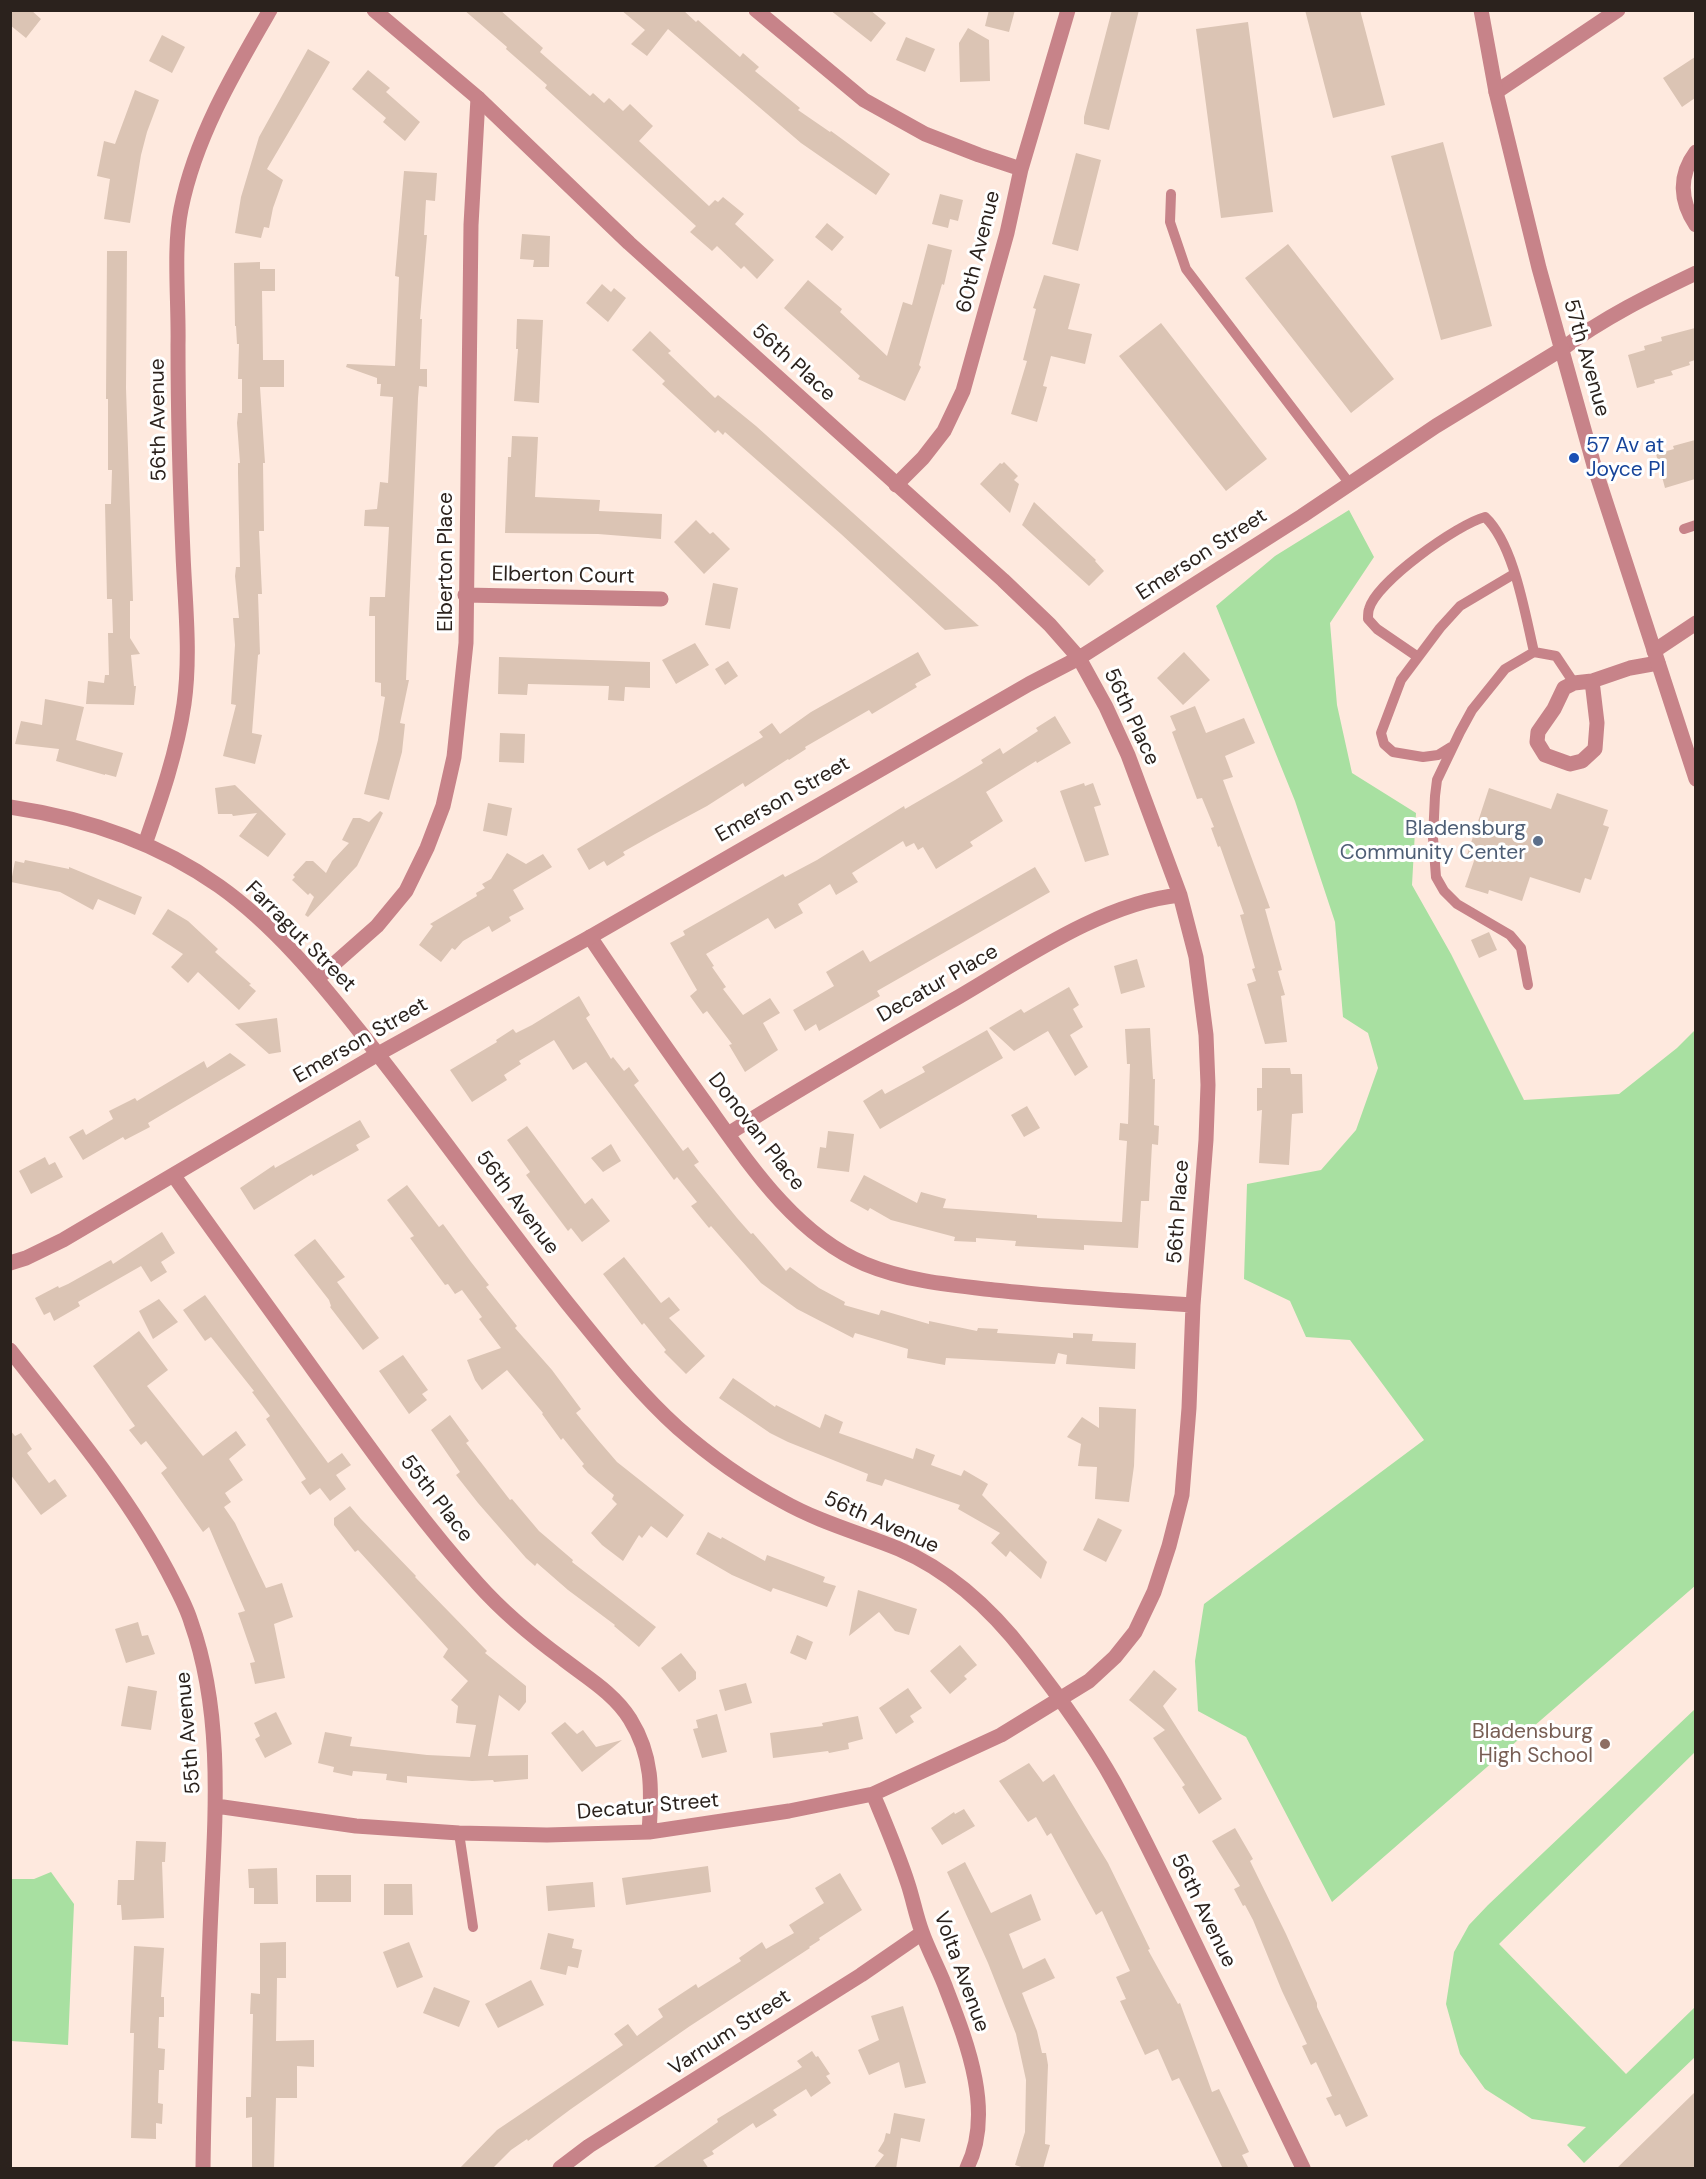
<!DOCTYPE html>
<style>
body{margin:0}
#map{position:relative;width:1706px;height:2179px;overflow:hidden;background:#fee9de;font-family:"DM Sans",sans-serif}
canvas{display:block}
.frame{position:absolute;inset:0;border:12px solid #2b221d;pointer-events:none}
</style>
<div id="map">
<canvas width="1706" height="2179"></canvas>
<div class="frame"></div>
</div>
<script>
const context = document.querySelector('canvas').getContext('2d');
context.lineJoin = 'round';
function fill(path, color) { context.fillStyle = color; context.fill(path, 'evenodd'); }
function trace(path, color, width, dash) { context.strokeStyle = color; context.lineWidth = width; context.lineCap = dash ? 'butt' : 'round'; context.setLineDash(dash || []); context.stroke(path); }
function write(font, color, halo, rows, align = 'center') {
  context.font = font + ' "DM Sans",sans-serif'; context.lineWidth = 6; context.setLineDash([]); context.textBaseline = 'middle'; context.strokeStyle = halo; context.fillStyle = color; for (const [text, x, y, turn = 0] of rows) {
    context.save(); context.translate(x, y); context.rotate((+turn || 0) * Math.PI / 180); context.textAlign = isNaN(turn) ? turn : align; if (halo) context.strokeText(text, 0, 0); context.fillText(text, 0, 0); context.restore();
  }
}
const green = new Path2D(`
 M1349,510L1374,557L1330,623L1337,705L1352,773L1416,813L1412,885L1451,954L1524,1100L1619,1094L1677,1048L1695,1030L1696,1585L1332,1902L1246,1737L1198,1711L1195,1661L1204,1604L1424,1440L1350,1340L1306,1337L1290,1301L1244,1279L1247,1184L1321,1170L1356,1130L1378,1068L1368,1033L1343,1017L1335,922L1295,801L1216,606L1275,556Z
 M1695,1709V1752L1499,1944L1626,2074L1695,2007V2057L1584,2163L1567,2145L1586,2127L1532,2119L1485,2089L1460,2054L1446,2004L1454,1952L1469,1925L1488,1905Z
 M51,1872L74,1904L68,2045L11,2041V1879H34Z`);
const building = new Path2D(`
 M10,10H31L41,19L26,38L10,25Z
 M464,10H500L543,48L540,52L590,96L593,93L604,103L609,98L623,111L630,104L653,126L639,141L709,206L715,200L718,202L723,197L744,214L735,224L774,260L757,279L744,266L741,269L717,246L712,251L690,232L696,226L545,88L547,85L506,49L507,47Z
 M621,10H683L696,22L698,20L740,57L743,53L759,67L755,71L800,108L798,110L830,132L831,131L890,174L876,195L801,143L668,29L647,56L631,44L645,30Z
 M830,10H870L886,23L871,42Z
 M989,10H1015L1009,32L985,26Z
 M1112,10H1139L1109,130L1084,124V117Z
 M1305,10H1360L1385,105L1333,118Z
 M1248,22L1273,212L1221,218L1196,29Z
 M968,28L989,40L990,81L960,82L959,43Z
 M162,35L185,47L172,73L149,61Z
 M906,37L935,49L925,72L896,60Z
 M308,49L330,62L267,169L283,180L273,208L269,228L264,227L261,238L235,233L241,197L259,137Z
 M1695,57V98L1682,107L1663,78Z
 M368,70L390,88L386,92L420,122L405,141L383,122L386,118L352,89Z
 M135,90L159,100L147,132L141,155L130,223L104,219L110,179L97,176L104,141L115,144Z
 M1443,142L1492,326L1441,340L1391,156Z
 M1076,153L1101,160L1078,251L1052,244Z
 M404,171L437,173L435,201L426,200L424,235H427L420,319H422L420,369H427V387L419,386L418,398L406,680H409L400,723L405,724L402,752L389,800L364,794L378,740L385,697L381,696V683L375,682V616H369L370,597H385L389,527L364,526L365,510L377,509L380,482L388,483L393,397L380,396L381,384H377V378L346,367L347,364L395,366L399,277L395,276Z
 M940,194L963,200L958,221L950,219L948,228L932,224Z
 M827,223L844,237L832,251L815,237Z
 M522,234L550,236L549,267H533L534,260L520,259Z
 M928,244L952,250L944,285L942,284L919,365L921,367L905,401L858,379L860,376L784,308L808,280L842,309L840,312L887,356L903,302L912,305Z
 M1288,244L1394,379L1351,413L1245,278Z
 M107,251H127L126,388L133,601H130V638L140,654L131,655L134,686H136L134,705L86,704L88,681L104,683L105,675H109L108,633H113L112,599H107L105,504H111L112,470H108V399H106Z
 M260,262V269H275V291H262L263,360H284V387H260L265,463H263L264,531H259L262,594H258L260,654L258,655L252,733L262,735L255,764L223,756L236,705L231,704L235,645L233,618H239L235,576L236,567H240L238,473V463H240L237,423L238,413H242V379H238L239,344H237L236,326H235L234,263Z
 M1044,275L1080,284L1068,329L1092,334L1085,364L1051,356L1043,386L1047,387L1037,422L1011,414L1027,361L1023,360L1036,309L1033,308Z
 M602,284L611,292L614,288L626,298L608,322L586,303Z
 M517,319L543,320L539,403L514,401L518,349H516Z
 M1161,323L1267,459L1226,491L1119,356Z
 M1695,328V360L1689,362L1690,365L1671,371L1673,375L1654,380L1655,383L1637,388L1628,355L1645,350L1644,346L1662,341L1661,337Z
 M650,331L671,351L668,353L715,398L718,395L756,426L979,626L945,630L841,534L725,432L723,435L718,430L715,433L662,384L665,381L632,350Z
 M512,436L538,437L535,497L600,500L599,511L662,514L661,539L598,534L505,533L508,457H511Z
 M1695,440V479L1665,488L1656,454L1674,449L1673,446Z
 M1004,462L1018,476L1014,480L1019,484L1010,513L980,484L1000,463L1002,464Z
 M1034,502L1096,560L1095,561L1104,571L1089,586L1022,525Z
 M696,520L710,534L713,532L730,549L704,574L674,542Z
 M713,583L738,588L730,629L705,625Z
 M695,643L709,665L676,684L662,660Z
 M918,652L931,675L915,684L917,687L872,714L869,710L805,747L806,749L789,760L788,759L745,787L743,783L707,806L655,834L623,852L625,855L607,866L604,861L589,870L577,849L763,737L759,732L772,723L780,734L811,712Z
 M1184,652L1210,680L1183,705L1157,678Z
 M499,657L650,662V688L625,687L624,701L608,700L609,686L528,684L527,695L498,694Z
 M728,661L738,676L725,685L715,669Z
 M45,699L84,707L76,740L123,753L116,777L105,774V775L56,761L59,749L15,744L21,721L42,725Z
 M1195,706L1206,733L1244,718L1255,743L1225,756L1233,777L1223,780L1270,908L1265,909L1282,970L1278,971L1285,995L1281,996L1287,1042L1265,1044L1247,984L1256,981L1252,969L1255,968L1240,915L1244,914L1220,846L1218,847L1211,828L1214,827L1202,798L1197,799L1172,732L1176,730L1170,716Z
 M1055,716L1071,743L1037,763L1036,761L986,792L1003,821L970,842L973,846L936,869L923,847L918,850L914,843L906,847L903,841L852,873L858,882L836,895L830,884L798,904L803,913L775,929L768,918L706,954L714,966L712,967L726,987L723,989L743,1015L770,998L780,1013L763,1023L778,1050L745,1072L729,1045L732,1044L707,1011L703,1014L690,996L697,990L670,943L685,935L683,931L748,894L783,874L785,877L817,860L904,806L905,809L955,780L983,763L981,760L1000,748L1003,754L1038,731L1036,728Z
 M500,733L525,734L524,763L499,762Z
 M1084,783L1085,786L1093,783L1101,805L1094,807L1109,855L1085,862L1060,791Z
 M235,785L286,834L268,857L239,836L257,813L233,816L232,814H218L215,788Z
 M1489,788L1551,809L1557,793L1608,810L1603,825L1609,827L1591,880L1585,878L1580,893L1530,877L1522,901L1489,890L1488,894L1465,887L1475,858L1467,855Z
 M488,803L512,808L507,836L483,831Z
 M380,811L383,813L357,866L308,917L305,915L314,897L310,893L308,895L292,880L295,877L293,875L306,861H313L326,873L332,861L349,843L342,840L353,818H360L369,822Z
 M507,853L526,864L543,854L552,867L513,890L524,909L509,917L511,921L492,932L489,926L463,941L455,950L452,948L441,962L419,945L433,926L430,924L477,896L476,893L485,888L482,884L491,879Z
 M25,860L69,869V867L142,897L135,915L98,899L93,910L60,892L11,882L15,861L24,863Z
 M1035,867L1050,892L877,991L880,996L819,1031L816,1024L805,1031L793,1010L834,986L826,972L863,950L870,962Z
 M168,909L188,921L218,949L215,952L251,984L249,985L256,991L239,1010L198,972L188,983L171,967L183,954L152,934Z
 M1489,932L1497,950L1479,958L1471,940Z
 M1137,959L1145,987L1121,994L1114,966Z
 M1069,987L1079,1005L1073,1009L1083,1027L1070,1035L1088,1067L1075,1076L1048,1031L1014,1051L989,1028L1021,1009L1024,1013Z
 M579,996L590,1015L586,1018L611,1059L613,1057L624,1071L629,1067L639,1081L634,1085L683,1151L688,1147L699,1162L694,1165L737,1218L751,1234L753,1233L786,1271L790,1267L819,1288L845,1302L844,1305L879,1315L881,1310L929,1324V1321L977,1331L978,1328L998,1329L997,1333L1073,1338V1333L1093,1334L1092,1341L1136,1343L1135,1369L1066,1364L1067,1355L1058,1353L1055,1364L946,1358L945,1365L907,1358L908,1349L855,1333L853,1338L797,1309L761,1283L711,1226L709,1228L691,1206L697,1202L677,1177L674,1180L586,1062L573,1070L554,1040L519,1061L521,1064L504,1075L507,1080L472,1102L450,1070L497,1042L496,1040L513,1029L516,1033L532,1025Z
 M277,1018L281,1052L269,1054L235,1024Z
 M1150,1028L1153,1079H1155L1154,1125L1159,1126L1158,1145L1152,1144L1149,1201H1141L1138,1248L1084,1245V1250L1015,1246L1016,1241L976,1238V1242L954,1241L955,1237L891,1220L870,1208L868,1211L850,1201L864,1175L917,1203L921,1192L946,1199L943,1208L1037,1215V1218L1122,1222L1127,1141L1119,1140L1120,1123L1128,1124L1130,1064H1127L1125,1029Z
 M987,1030L1003,1058L880,1129L863,1101L882,1089L885,1094L925,1072L922,1067Z
 M230,1053L246,1065L148,1123L150,1127L125,1140L123,1137L83,1160L69,1137L83,1129L86,1135L113,1119L109,1111L135,1098L137,1101L204,1061L207,1068Z
 M1262,1068H1290L1291,1074H1302L1303,1113L1292,1114L1289,1165L1259,1163L1262,1110L1257,1111V1088H1262Z
 M1027,1106L1040,1128L1024,1137L1011,1115Z
 M360,1120L370,1137L356,1145L359,1150L313,1176L312,1174L254,1210L240,1188L274,1165L275,1168Z
 M527,1126L585,1204L592,1198L610,1221L582,1242L571,1228L568,1231L526,1175L530,1172L507,1140Z
 M828,1131L854,1134L849,1172L817,1168L820,1147L826,1148Z
 M611,1144L621,1161L603,1172L591,1158Z
 M45,1157L49,1165L55,1162L63,1177L31,1194L19,1171Z
 M407,1185L439,1227L443,1224L471,1262L489,1285L486,1287L517,1326L515,1328L552,1370L581,1409L576,1413L598,1440L617,1462L684,1515L667,1538L651,1526L642,1538L639,1535L623,1561L602,1545L591,1533L617,1504L612,1499L614,1495L588,1473L582,1466L584,1464L563,1438L561,1440L542,1414L543,1413L507,1370L482,1390L475,1380L467,1360L501,1348L479,1319L482,1317L462,1290L455,1294L448,1284L445,1285L410,1238L414,1236L387,1200Z
 M162,1232L175,1253L161,1262L167,1272L151,1282L141,1266L78,1302L80,1306L54,1321L50,1312L44,1315L35,1298L58,1286L59,1288L68,1284L111,1260L113,1264Z
 M315,1239L345,1277L337,1282L379,1338L363,1350L330,1307L331,1306L329,1300L294,1255Z
 M624,1257L661,1303L669,1297L680,1310L669,1318L705,1356L686,1374L664,1352L666,1350L644,1323L642,1325L603,1274Z
 M205,1295L328,1463L342,1453L351,1465L336,1475L346,1489L330,1501L320,1488L310,1495L301,1482L306,1479L266,1419L270,1416L252,1392L254,1391L211,1337L205,1341L183,1310Z
 M159,1299L178,1322L153,1339L139,1311Z
 M139,1331L168,1370L147,1386L203,1456L236,1431L246,1445L229,1459L243,1480L225,1493L231,1502L224,1507L235,1523L266,1588L282,1583L293,1617L274,1624L285,1678L255,1684L250,1663L255,1662L238,1613L245,1611L209,1527L203,1532L161,1473L167,1468L146,1441L141,1445L129,1430L135,1426L93,1366Z
 M403,1355L428,1390L422,1394L427,1400L409,1414L379,1371Z
 M733,1378L775,1407L776,1405L820,1428L825,1414L843,1422L839,1433L913,1459L916,1448L935,1455L931,1465L961,1476L964,1470L988,1484L982,1495L1047,1562L1041,1579L1010,1551L1006,1557L991,1543L1000,1533L958,1509L960,1505L885,1479L882,1486L866,1481L868,1474L788,1442L770,1433L719,1398Z
 M1099,1407L1136,1409L1134,1466L1129,1502L1095,1499L1097,1467L1078,1466L1081,1444L1067,1437L1082,1417L1099,1428Z
 M450,1415L469,1441L466,1443L510,1500L512,1499L539,1531L573,1560L572,1562L656,1627L639,1647L614,1626L615,1625L568,1590L537,1563L535,1566L526,1558L478,1503L456,1475L460,1472L431,1430Z
 M10,1430L15,1436L21,1433L32,1449L27,1453L49,1483L55,1479L67,1496L41,1515L10,1474Z
 M350,1506L361,1519L416,1576L415,1577L487,1651L485,1653L526,1686V1702L519,1711L499,1695L488,1756L528,1755V1779L494,1782L493,1780L472,1781L407,1776V1783L386,1780L387,1774L353,1771L352,1776L333,1772L334,1767L318,1763L325,1732L352,1737L350,1746L427,1755L470,1757L476,1725L456,1723L458,1706L451,1700L468,1681L443,1657L448,1649L358,1550L355,1552L334,1525V1518Z
 M1098,1518L1122,1530L1106,1562L1083,1550Z
 M708,1532L721,1539L722,1537L765,1561L767,1555L825,1577L823,1582L836,1586L827,1607L773,1588L771,1592L732,1575L696,1554Z
 M858,1590L917,1609L909,1635L895,1631L879,1612L849,1636Z
 M138,1622L142,1636L148,1635L155,1654L126,1663L115,1629Z
 M797,1635L813,1642L806,1660L790,1653Z
 M960,1645L977,1665L964,1676L967,1679L950,1694L930,1671Z
 M681,1653L696,1672V1679L679,1692L661,1668Z
 M1154,1670L1177,1689L1163,1706L1222,1799L1199,1814L1182,1787L1185,1785L1153,1738L1165,1730L1129,1700Z
 M746,1683L752,1703L725,1711L719,1690Z
 M128,1686L157,1691L151,1730L121,1726Z
 M908,1688L922,1708L910,1716L914,1722L896,1734L879,1708Z
 M276,1712L292,1744L265,1758L255,1739L260,1736L254,1723Z
 M717,1714L727,1752L702,1758L693,1729L698,1728L696,1720Z
 M858,1716L863,1739L848,1743L849,1749L829,1753L828,1751L773,1758L770,1733L823,1726L822,1723Z
 M565,1722L577,1734L583,1730L596,1747L622,1740L582,1772L551,1733Z
 M1029,1763L1043,1782L1054,1774L1108,1863L1150,1949L1148,1950L1178,2004L1180,2003L1212,2092L1219,2089L1249,2152L1242,2155L1249,2169H1223L1179,2078L1172,2081L1158,2049L1145,2055L1120,2001L1126,1999L1116,1977L1130,1971L1102,1911L1096,1915L1051,1833L1047,1836L1036,1817L1028,1822L999,1781Z
 M964,1809L975,1826L942,1845L931,1828L954,1812L955,1814Z
 M1235,1828L1253,1859L1250,1861L1286,1934L1317,2003V2007L1368,2116L1346,2127L1340,2114L1335,2116L1326,2098L1332,2096L1316,2062L1311,2065L1302,2046L1307,2044L1282,1991L1253,1920L1245,1905L1243,1906L1234,1889L1240,1886L1212,1841Z
 M136,1841L166,1842L165,1862H162L164,1918L122,1920L121,1905H117L118,1880H134Z
 M965,1862L991,1913L1031,1894L1041,1920L1009,1934L1023,1969L1045,1958L1055,1978L1022,1993L1037,2031L1042,2053H1046L1048,2065L1045,2144L1050,2145L1043,2169H1027L1015,2165L1025,2132L1026,2080L1016,2034L988,1963L947,1872Z
 M708,1866L711,1892L626,1905L622,1878Z
 M277,1868L278,1904H254V1888H249L248,1869Z
 M840,1873L862,1910L819,1938L820,1940L809,1947L810,1948L690,2026L571,2109L528,2141L527,2139L511,2150L492,2169H459L497,2130L623,2045L614,2034L628,2024L637,2036L663,2017L658,2009L696,1984L698,1988L741,1961L739,1958L762,1942L766,1949L794,1933L789,1925L824,1903L815,1888Z
 M316,1875H351V1902H316Z
 M593,1882L595,1907L548,1911L546,1886Z
 M384,1884H412L413,1915H384Z
 M548,1933L574,1939L572,1948L582,1950L578,1968L568,1966L566,1975L540,1969Z
 M286,1942V1978H277L276,2041L314,2040V2067L297,2066V2098H276L274,2169H252V2117L246,2118V2097H251L253,2014H250L251,1993L260,1994V1943Z
 M409,1942L423,1977L397,1988L383,1952Z
 M134,1946L164,1948L161,1997H164V2017H159L158,2048L165,2049L164,2070H159L158,2103L163,2104L162,2124L156,2123V2139L131,2138L134,2033H130Z
 M531,1980L544,2005L498,2028L485,2004Z
 M434,1987L470,2001L459,2027L423,2013Z
 M903,2006L926,2083L905,2088L899,2062L869,2075L858,2050L879,2040L871,2016Z
 M812,2051L816,2057L818,2056L830,2074L826,2076L831,2083L811,2097L806,2089L773,2110L777,2115L756,2128L753,2123L712,2151L714,2154L703,2160L709,2169H651L718,2122L717,2119L802,2067L797,2061Z
 M1695,2092V2169H1616Z
 M894,2113L925,2119L920,2142L901,2138L896,2169H873L884,2155L878,2151L884,2141L886,2133L890,2134Z`);
const service = new Path2D(`
 M1171,194L1170,222L1186,269L1350,484
 M1684,529L1696,525
 M1418,657L1377,629L1368,619C1368,615 1368,612 1369,609C1376,582 1458,524 1485,517C1514,544 1525,614 1534,652
 M1451,747L1438,755L1423,757L1393,752L1384,744L1381,733L1401,680L1440,628L1460,606L1514,574
 M1528,985L1521,948L1510,935L1457,904L1444,891L1436,877L1433,838L1435,796L1437,780L1460,732L1472,710L1505,669L1534,652L1556,656L1574,683
 M459,1833L473,1927`);
const minor = new Path2D(`
 M756,10L864,100L925,134L979,155L1021,169
 M1496,92L1618,10
 M1696,152C1678,176 1680,201 1696,225
 M1562,349C1603,318 1650,295 1696,273
 M896,485L923,458L944,431L963,391L1007,233L1021,169L1068,10
 M465,595L661,599
 M1654,651L1696,623
 M1592,681L1597,723L1595,749L1582,761L1570,764L1545,755L1537,742L1538,732L1554,709L1564,688L1574,683L1592,681L1630,668L1658,663
 M10,807C84,818 157,842 219,886C274,925 319,980 361,1033C432,1122 497,1215 568,1304C603,1347 637,1391 678,1428C710,1456 745,1481 782,1501C819,1522 860,1533 899,1549C950,1571 992,1610 1026,1654C1058,1695 1089,1737 1114,1782C1141,1831 1165,1881 1189,1931C1227,2010 1265,2089 1303,2168
 M145,844C161,798 177,752 184,704C191,654 185,603 183,554C180,484 178,415 178,345C179,304 173,248 181,209C195,138 234,72 270,10
 M590,937C627,992 665,1047 704,1101C747,1161 794,1234 865,1264C906,1281 950,1285 994,1290C1060,1297 1127,1301 1193,1305
 M317,979L377,926L406,891L427,848L443,806L454,757L466,643L471,225L478,98
 M728,1134C802,1087 879,1043 955,999C1022,960 1102,903 1180,895
 M174,1176C224,1247 275,1316 325,1386C374,1454 422,1522 478,1584C503,1612 533,1637 563,1659C586,1677 614,1693 630,1719C653,1756 652,1790 649,1832
 M10,1350C66,1422 126,1492 168,1572C176,1588 186,1605 191,1622C226,1720 214,1830 210,1932C207,2011 204,2090 203,2168
 M873,1794C885,1823 898,1853 908,1884C913,1899 916,1916 922,1932C929,1952 940,1971 947,1991C968,2045 994,2113 967,2168
 M216,1806L356,1826L459,1833L547,1835L649,1832L789,1811L873,1794L1001,1735L1089,1681L1115,1657L1135,1632L1154,1592L1169,1546L1182,1495L1189,1408L1193,1305L1206,1140L1208,1085L1206,1035L1196,957L1180,895L1128,755L1106,707L1079,658
 M560,2168L589,2146L861,1975L922,1933`);
const tertiary = new Path2D(`
 M374,10L478,98L629,243L1003,580L1050,625L1079,658
 M1481,10L1496,92L1539,268L1595,469L1696,779
 M10,1263L26,1258L63,1240L378,1054L590,937L1029,684L1079,658L1302,516L1436,426L1562,349`);
const markers = [
 [1574,458,6,"#1a4fb4"],
 [1538,841,6,"#5c6f8a"],
 [1605,1744,6,"#8d6e63"]
];
const streetNames = [
 ["60th Avenue",979,252,-76],
 ["57th Avenue",1586,358,74],
 ["56th Place",793,363,42],
 ["56th Avenue",159,420,-91],
 ["Emerson Street",1202,555,-33],
 ["Elberton Place",446,562,-90],
 ["Elberton Court",563,576,1],
 ["56th Place",1131,717,65],
 ["Emerson Street",783,800,-30],
 ["Farragut Street",300,937,45],
 ["Decatur Place",938,984,-30],
 ["Emerson Street",361,1041,-30],
 ["Donovan Place",756,1132,52],
 ["56th Avenue",517,1203,53],
 ["56th Place",1179,1212,-86],
 ["55th Place",436,1499,52],
 ["56th Avenue",881,1523,24],
 ["55th Avenue",189,1733,-95],
 ["Decatur Street",648,1807,-5],
 ["56th Avenue",1203,1911,64],
 ["Volta Avenue",961,1972,70],
 ["Varnum Street",730,2033,-33]
];
const transitNames = [
 ["57 Av at",1586,446],
 ["Joyce Pl",1586,470]
];
const serviceNames = [
 ["Bladensburg",1526,829],
 ["Community Center",1526,853]
];
const educationNames = [
 ["Bladensburg",1593,1732],
 ["High School",1593,1756]
];
fill(green, '#a8e0a1');
fill(building, '#dbc4b4');
trace(service, '#c78389', 10);
trace(minor, '#c78389', 15);
trace(tertiary, '#c78389', 15);
for (const [x, y, r, color] of markers) { const dot = new Path2D(); dot.arc(x, y, r, 0, 2 * Math.PI); context.fillStyle = color; context.fill(dot); trace(dot, '#fff', 2); }
write('21px', '#2b221d', '#fff', streetNames);
write('21px', '#164399', '#fff', transitNames, 'left');
write('21px', '#4e5e75', '#fff', serviceNames, 'right');
write('21px', '#785e54', '#fff', educationNames, 'right');
</script>
